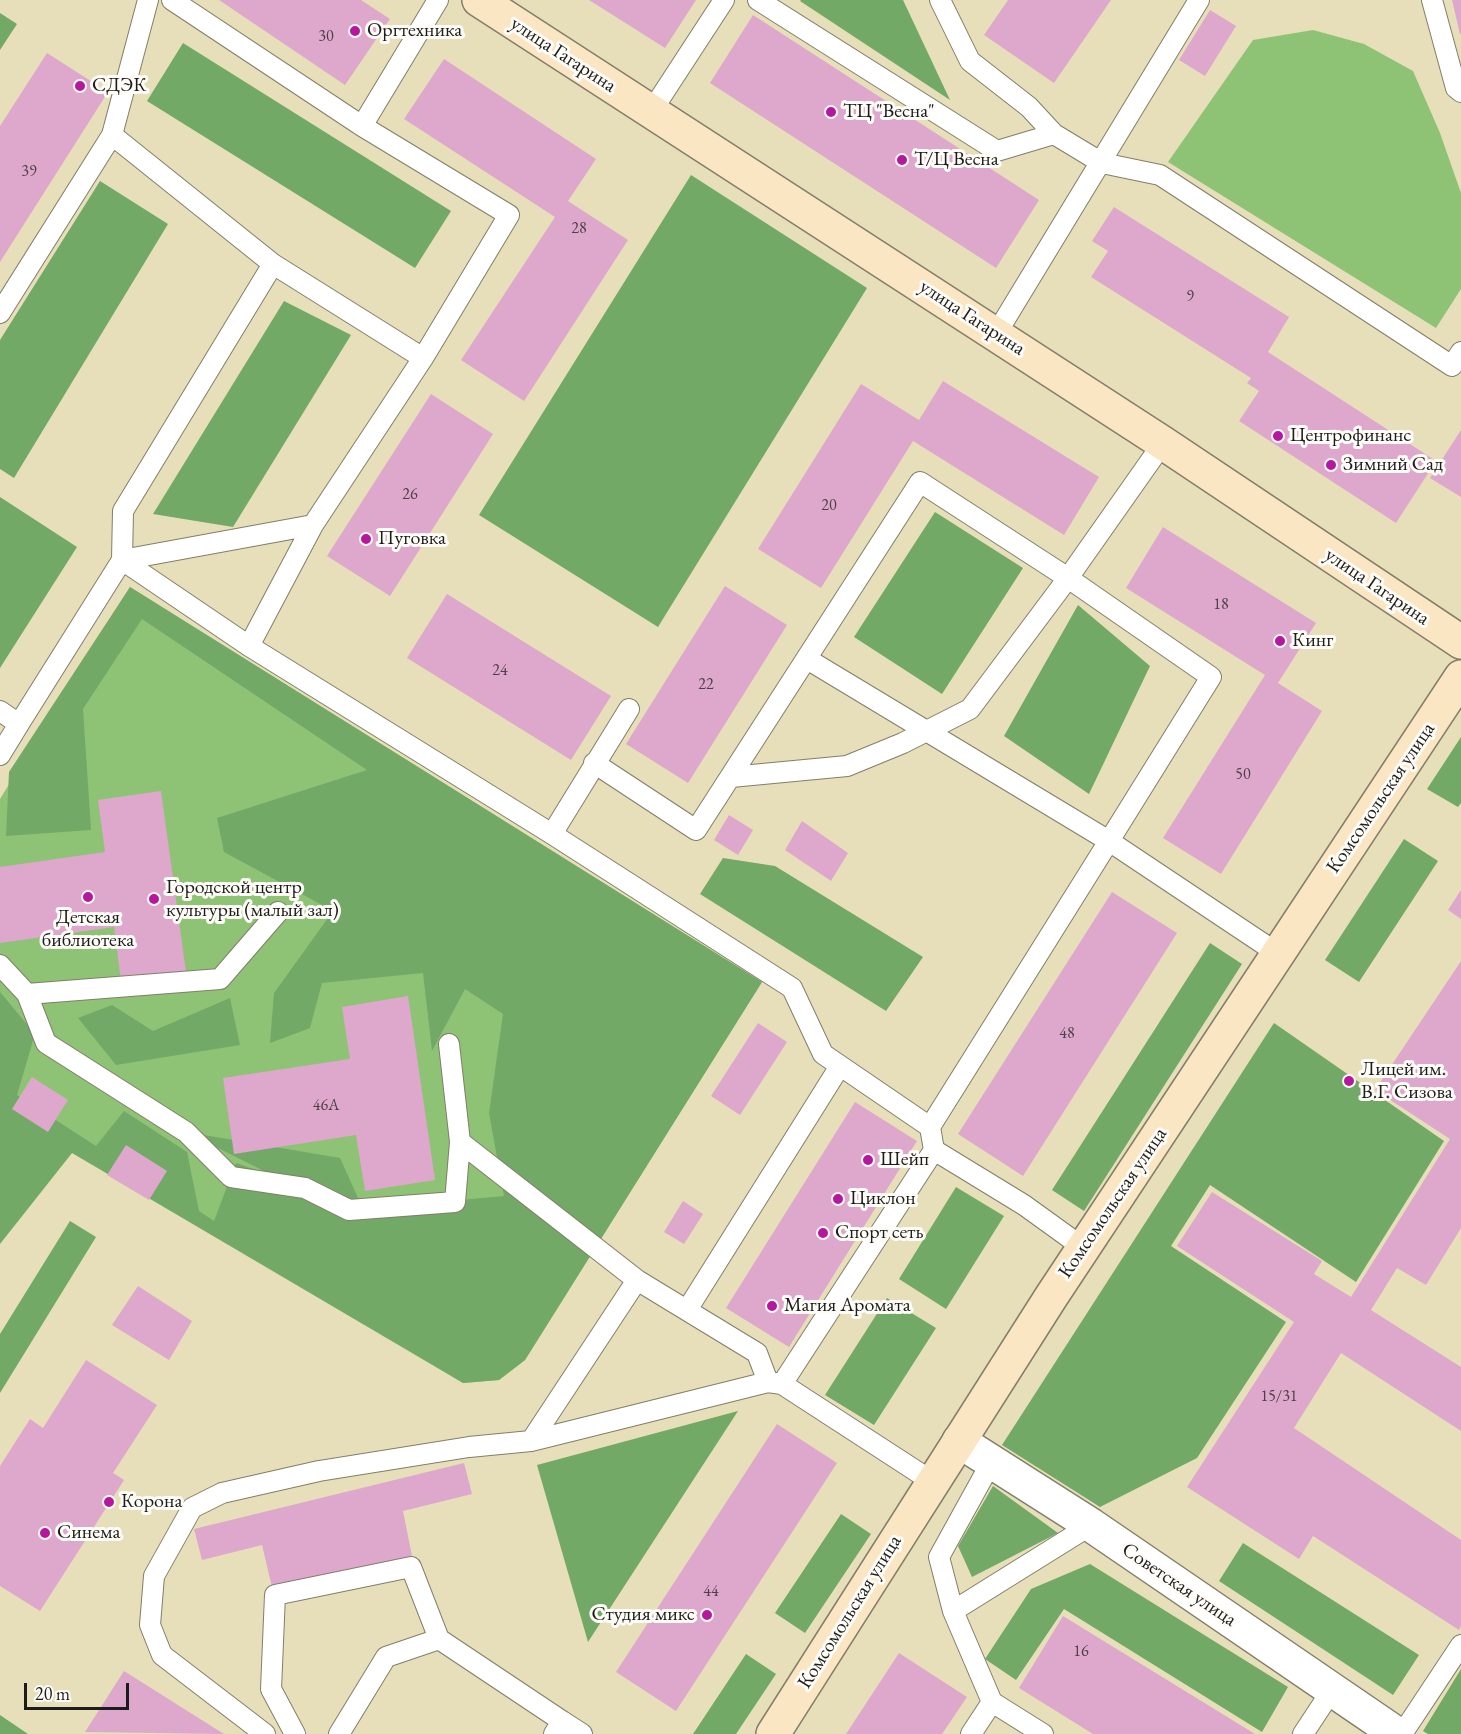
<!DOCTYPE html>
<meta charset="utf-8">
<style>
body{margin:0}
#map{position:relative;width:1461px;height:1734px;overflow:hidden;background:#e7dfb9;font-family:"EB Garamond",serif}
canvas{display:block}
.scale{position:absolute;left:24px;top:1683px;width:105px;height:27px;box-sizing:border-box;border:3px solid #1c1c1c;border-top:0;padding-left:8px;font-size:18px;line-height:21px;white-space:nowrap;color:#1c1c1c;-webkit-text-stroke:4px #fdfcf7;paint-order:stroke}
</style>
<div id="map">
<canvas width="1461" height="1734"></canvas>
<div class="scale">20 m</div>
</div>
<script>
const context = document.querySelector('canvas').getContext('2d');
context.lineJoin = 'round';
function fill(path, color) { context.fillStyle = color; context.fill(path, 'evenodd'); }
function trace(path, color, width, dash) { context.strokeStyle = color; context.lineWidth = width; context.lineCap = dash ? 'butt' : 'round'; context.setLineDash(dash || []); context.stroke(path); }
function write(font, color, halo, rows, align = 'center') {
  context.font = font + ' "EB Garamond",serif'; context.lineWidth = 6; context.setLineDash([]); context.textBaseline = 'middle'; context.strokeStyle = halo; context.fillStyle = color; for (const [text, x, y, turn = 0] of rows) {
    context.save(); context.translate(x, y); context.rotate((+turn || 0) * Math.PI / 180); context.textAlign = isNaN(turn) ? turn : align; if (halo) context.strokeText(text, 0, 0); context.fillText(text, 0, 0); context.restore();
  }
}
const green = new Path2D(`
 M1313,30L1364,44L1413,71L1440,133L1461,193V289L1436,328L1168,162L1253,40Z
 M130,587L762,982L525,1360L499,1380L463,1383L0,1100V799Z`);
const forest = new Path2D(`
 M801,0H903L950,100L800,1Z
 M0,13L17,24L0,50Z
 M183,43L451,211L415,268L147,101Z
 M691,175L867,288L658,627L479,515Z
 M100,181L168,224L14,478L0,469V340Z
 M284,301L351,335L233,527L153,514Z
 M0,497L77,547L0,668Z
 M935,512L1023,568L942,694L854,637Z
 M130,587L762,982L525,1360L499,1380L463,1383L72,1153L0,1244V992L35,1034L17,1095L96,1146L124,1111L187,1152L199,1211L214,1221L236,1163L276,1177L186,1132L340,1158L363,1209L504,1196L489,1113L503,1014L465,989L432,1051L423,973L322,983L310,1028L270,1043L274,993L333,911L224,852L217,818L367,770L142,619L83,709L91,830L6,836L9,772Z
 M1078,605L1150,666L1089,794L1004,736Z
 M1461,737V803L1458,807L1427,789Z
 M1404,839L1438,861L1359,982L1325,960Z
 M723,858L775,866L923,957L886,1011L700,894Z
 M1210,943L1242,964L1084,1211L1052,1190Z
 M230,998L240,1045L116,1065L78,1018L112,1005L153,1031Z
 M1274,1023L1444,1141L1356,1282L1210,1185L1171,1246L1286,1322L1197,1458L1100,1507L1002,1445Z
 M956,1187L1004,1216L946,1309L899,1279Z
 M70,1221L96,1237L0,1393V1334Z
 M887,1298L936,1328L874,1425L825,1395Z
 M738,1411L588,1642L537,1465Z
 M993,1486L1058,1533L972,1577L958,1546Z
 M841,1514L871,1534L805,1633L775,1613Z
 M1243,1543L1419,1655L1393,1695L1219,1581Z
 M1090,1564L1288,1687L1262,1732L1064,1609L1016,1680L985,1659L1031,1589Z
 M746,1654L776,1674L736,1734H693Z
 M1461,1669V1734H1428L1423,1731Z
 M0,1715L28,1734H0Z`);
const building = new Path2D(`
 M219,0H361L390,19L345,85Z
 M589,0H696L665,48Z
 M1008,0H1111L1054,83L984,35Z
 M1452,0H1461V34H1460Z
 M1210,10L1236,26L1205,76L1179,60Z
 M753,15L1039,200L996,268L710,83Z
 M47,53L108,92L0,262V126Z
 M444,59L596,159L568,201L628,240L524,401L461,360L555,217L404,119Z
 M1114,207L1289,317L1268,352L1436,461L1396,523L1239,421L1259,391L1247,383L1251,378L1091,277L1108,251L1092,241Z
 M943,381L1099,477L1064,535L913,441L821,588L758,549L861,384L919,420Z
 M431,394L493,434L390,596L327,556Z
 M1461,430V497L1430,478Z
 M1163,527L1316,623L1278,683L1322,711L1221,874L1163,838L1265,675L1126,588Z
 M725,586L787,625L688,783L626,744Z
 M447,594L611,696L571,760L407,658Z
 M161,791L186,972L121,981L114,927L0,943V867L105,852L98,800Z
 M729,815L753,830L738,855L714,840Z
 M802,821L848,853L831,881L785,850Z
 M1461,890V919L1448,910Z
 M1112,892L1177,933L1023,1176L958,1134Z
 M1461,961V1228L1426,1285L1397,1268L1371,1310L1461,1367V1431L1341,1353L1294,1428L1461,1540V1626L1459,1630L1313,1536L1299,1559L1187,1487L1294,1322L1177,1246L1212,1192L1322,1261L1314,1274L1351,1297L1450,1139L1375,1090Z
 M408,996L435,1180L365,1191L356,1135L234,1154L223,1078L350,1059L342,1007Z
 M758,1023L787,1042L740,1115L711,1096Z
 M32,1077L68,1100L48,1132L12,1109Z
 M855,1102L917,1141L789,1347L726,1308Z
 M126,1145L167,1171L149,1200L107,1175Z
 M683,1201L703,1214L684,1244L664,1232Z
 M138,1286L192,1321L169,1360L112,1325Z
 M86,1360L157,1405L113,1473L124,1480L40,1611L0,1586V1466L30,1419L43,1428Z
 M777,1424L837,1463L676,1711L616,1672Z
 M464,1463L472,1494L403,1511L412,1556L272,1587L262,1545L202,1560L194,1529Z
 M1063,1616L1255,1734H1093L1019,1688Z
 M899,1653L967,1697L942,1734H846Z
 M124,1671L224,1734L85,1732Z`);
const lane = new Path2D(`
 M172,0L362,126L509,215L423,358L313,525L249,646
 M758,0L997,151L1054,134L1102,163L1160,175L1452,366L1461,352
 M940,0L970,61L1029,107L1054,134
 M1432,0L1456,88L1461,92
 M651,112L724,0
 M362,126L438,0
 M112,135L273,264L123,511L122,560L249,646L552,834L792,988L823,1054L930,1127L934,1150L1024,1205L1085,1249
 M273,264L423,358
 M0,313L112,135L148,0
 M996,334L1199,0
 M807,659L1109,841L930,1127
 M0,711L19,724L0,755
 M19,724L122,560L313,525
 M594,763L696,830L920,482L1068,578L1211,677L1109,841L1277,953
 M731,777L847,766L903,743L970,709L1068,578L1163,443
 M552,834L629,709
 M278,912L220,979L27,994L46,1043L186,1132L231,1177L305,1188L349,1210L455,1202L460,1142L637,1280
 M0,965L27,994
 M449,1044L460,1142
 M687,1310L840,1066
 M782,1384L934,1150
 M531,1441L637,1280L757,1353L768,1382
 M992,1461L939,1557L953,1611L992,1702L1043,1734
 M953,1611L1091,1525
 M265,1734L162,1655L150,1625L154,1576L192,1508L222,1493L319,1471L469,1447L531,1441L768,1382L782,1384L933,1482
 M295,1734L271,1689L275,1595L411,1567L439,1639L562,1721
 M339,1734L386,1657L439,1639
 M554,1734L562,1721L582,1734
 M971,1734L992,1702
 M1303,1734L1332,1690
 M1402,1734L1461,1645`);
const street = new Path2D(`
 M959,1441L1091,1525L1397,1734`);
const secondary = new Path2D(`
 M479,0L1163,443L1461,642
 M773,1734L1051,1297L1461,677`);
const markers = [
 [355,31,6,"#b5179e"],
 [80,86,6,"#b5179e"],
 [831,112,6,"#b5179e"],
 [902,160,6,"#b5179e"],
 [1278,436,6,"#b5179e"],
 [1331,465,6,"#b5179e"],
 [366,539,6,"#b5179e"],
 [1280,641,6,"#b5179e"],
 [88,897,6,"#b5179e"],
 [154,899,6,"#b5179e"],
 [1349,1081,6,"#b5179e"],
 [868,1160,6,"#b5179e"],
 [838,1199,6,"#b5179e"],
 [823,1233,6,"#b5179e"],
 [772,1306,6,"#b5179e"],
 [109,1502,6,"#b5179e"],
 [45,1533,6,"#b5179e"],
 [707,1615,6,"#b5179e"]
];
const numberNames = [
 ["30",326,37],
 ["39",29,172],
 ["28",579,229],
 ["9",1190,297],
 ["26",410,495],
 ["20",829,506],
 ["18",1221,605],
 ["24",500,671],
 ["22",706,685],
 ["50",1243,775],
 ["48",1067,1034],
 ["46А",326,1106],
 ["15/31",1279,1397],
 ["44",711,1592],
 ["16",1081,1652]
];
const poiNames = [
 ["Оргтехника",367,31],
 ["СДЭК",92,86],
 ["ТЦ \"Весна\"",843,112],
 ["Т/Ц Весна",914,160],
 ["Центрофинанс",1290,436],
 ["Зимний Сад",1343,465],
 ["Пуговка",378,539],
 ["Кинг",1292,641],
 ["Городской центр",166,888],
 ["культуры (малый зал)",166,911],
 ["Детская",88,918,"center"],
 ["библиотека",88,941,"center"],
 ["Лицей им.",1361,1070],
 ["В.Г. Сизова",1361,1093],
 ["Шейп",880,1160],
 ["Циклон",850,1199],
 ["Спорт сеть",835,1233],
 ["Магия Аромата",784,1306],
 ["Корона",121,1502],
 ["Синема",57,1533],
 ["Студия микс",695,1615,"right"]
];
const streetNames = [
 ["улица Гагарина",563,55,33],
 ["улица Гагарина",972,318,33],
 ["улица Гагарина",1377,587,34],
 ["Комсомольская улица",1381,798,-56],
 ["Комсомольская улица",1113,1203,-56],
 ["Советская улица",1179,1585,34],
 ["Комсомольская улица",850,1612,-58]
];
fill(green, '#8ec375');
fill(forest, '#72a966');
fill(building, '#dda8cc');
trace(lane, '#827e6a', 22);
trace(street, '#827e6a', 36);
trace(secondary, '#827e6a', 36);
trace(lane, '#fff', 20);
trace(street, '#fff', 33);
trace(secondary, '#fbe6c4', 33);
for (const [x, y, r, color] of markers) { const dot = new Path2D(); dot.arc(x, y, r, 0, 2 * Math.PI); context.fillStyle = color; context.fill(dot); trace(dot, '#fdfcf7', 2); }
write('16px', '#4c3f48', null, numberNames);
write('20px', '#1c1c1c', '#fdfcf7', poiNames, 'left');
write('20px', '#1c1c1c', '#fdfcf7', streetNames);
</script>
